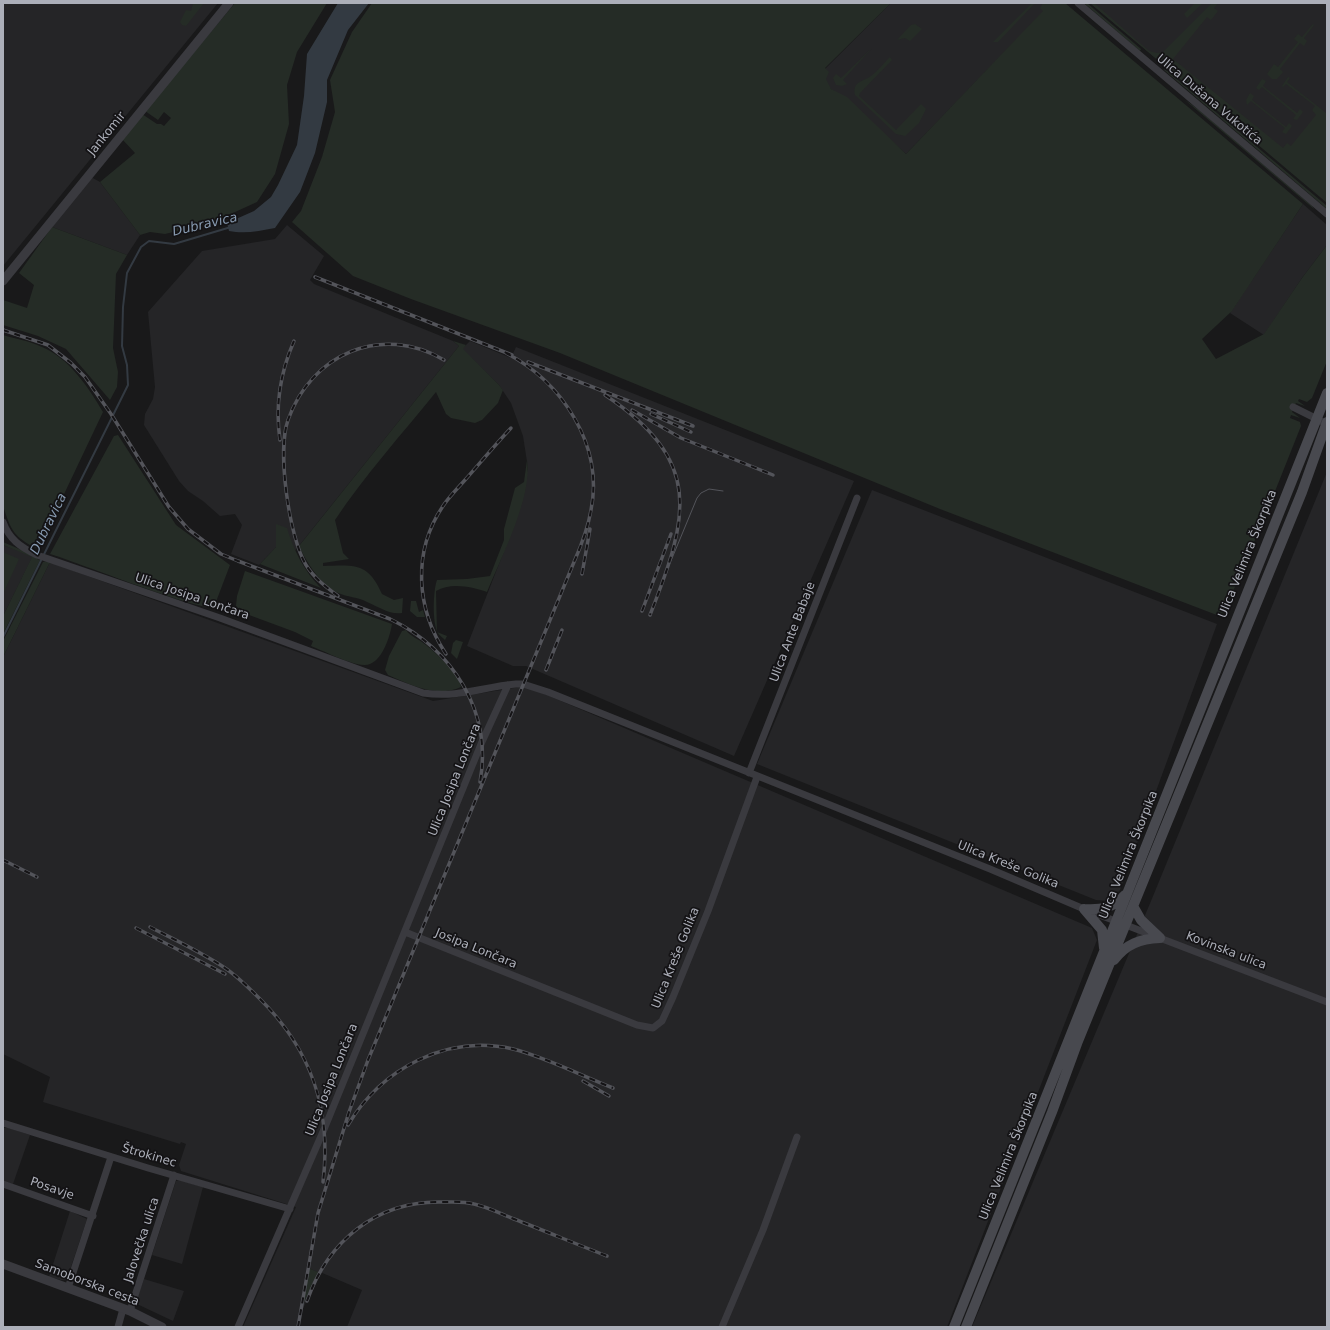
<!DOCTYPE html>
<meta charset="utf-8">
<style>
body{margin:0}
#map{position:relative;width:1330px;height:1330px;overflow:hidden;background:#19191a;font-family:"DejaVu Sans",sans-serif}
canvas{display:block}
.frame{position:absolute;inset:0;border:4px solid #acafb9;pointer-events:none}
</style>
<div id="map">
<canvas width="1330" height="1330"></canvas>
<div class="frame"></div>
</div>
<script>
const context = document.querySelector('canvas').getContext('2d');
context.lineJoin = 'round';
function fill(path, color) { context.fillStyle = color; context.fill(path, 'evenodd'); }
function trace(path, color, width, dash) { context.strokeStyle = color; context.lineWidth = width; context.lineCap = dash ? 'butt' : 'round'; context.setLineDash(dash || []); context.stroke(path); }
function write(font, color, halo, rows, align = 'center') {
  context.font = font + ' "DejaVu Sans",sans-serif'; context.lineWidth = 3.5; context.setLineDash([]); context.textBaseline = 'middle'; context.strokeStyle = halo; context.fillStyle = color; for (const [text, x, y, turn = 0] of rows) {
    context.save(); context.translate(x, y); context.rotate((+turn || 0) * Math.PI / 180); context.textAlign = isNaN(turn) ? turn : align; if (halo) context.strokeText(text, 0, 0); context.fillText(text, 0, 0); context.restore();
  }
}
const built = new Path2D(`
 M3,3H218L3,266Z
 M891,3H1052L906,154L844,99L816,78Z
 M1090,3H1327V122L1288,169Z
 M91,177L100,182L140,235L127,255L52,227Z
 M1303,204L1327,225V245L1302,278L1264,335L1230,313Z
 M287,225L324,256L310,280L314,284L453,341L459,346L294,552L280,543L259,565L231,554L242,525L235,514L220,516L203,501L188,491L179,481L144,425L145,414L153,399L155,387L148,312L202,251L275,239Z
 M470,341L511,358L516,347L854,481L734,756L526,666H513L467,646L513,528L528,468L523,436L511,403L499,385L462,349Z
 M1327,472V1327H972L1151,901Z
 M872,490L1217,624L1120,890L1109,901L1096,900L757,764Z
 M3,545L33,556L3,616Z
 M52,563L433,701L526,686L1092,928L1097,940L947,1327H347L362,1290L320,1272L300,1315L298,1327H243L296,1207L181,1171L179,1165L186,1144L181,1142L180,1144L43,1102L50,1077L3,1054V657L49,564ZM308,1268L317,1272L302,1306Z
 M3,1128H9L30,1135L13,1184L3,1181Z
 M179,1180L203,1187L182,1264L152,1255L176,1181Z
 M70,1211L87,1219L68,1276L66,1280H61L49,1277Z
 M144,1279L184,1291L173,1321L137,1304L136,1302Z`);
const green = new Path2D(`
 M193,3H204L186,26L182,25L180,22L186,10L191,11Z
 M235,3H327L297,52L287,85L289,124L275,174L257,202L211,223L165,234L150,232L140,235L100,182L135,153L122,139L142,114L157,124H161L164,126L171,118L164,112L158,120L145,111Z
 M372,3H891L825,68L829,72L826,79L831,89L847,97L906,154L1043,11L1040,8L1043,3H1065L1303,204L1232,311L1202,339L1216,359L1264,334L1302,278L1327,245V361L1312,398L1307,402L1299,399L1298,401L1305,406L1296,403L1292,412L1300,418L1291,415L1290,418L1300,422L1301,426L1264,519L1222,617L940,509L560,353L411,299L353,276L292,222L301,211L322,157L335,112L330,80L352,32Z
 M1032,3H1035L998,42H993Z
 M1084,3H1087L1141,49L1140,51Z
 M1090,3H1094L1149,51L1157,53L1163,52L1212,3H1218L1214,8L1218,11L1211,20L1207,17L1173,59L1283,148L1287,143L1291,146L1316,115L1312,110L1315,106L1286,84L1283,87L1282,86L1288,77L1290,78L1287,82L1326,113L1327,112V203Z
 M1195,3H1203L1187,18L1184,14Z
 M915,24L922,29L910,41L905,38L897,40L911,25Z
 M1313,24L1314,25L1304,38L1307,41L1304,46L1300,43L1280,69L1283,72L1277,79H1272L1267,74L1274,64L1278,67L1298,42L1294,39L1298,34L1302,37Z
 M872,48L843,80L847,84L842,86L836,85L833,78L836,74L841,78Z
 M890,57L892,60L860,93L859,96L896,130L921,104L926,109L919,123L905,136L896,134L855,95C852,81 863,82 871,76C878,71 884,63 890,57Z
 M1165,69L1327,206V209L1164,70Z
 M1262,79L1266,81L1263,86L1297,113L1300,109L1303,112L1297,120L1293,119L1296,115L1262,87L1259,90L1256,88Z
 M1250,93L1254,96L1252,100L1286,127L1289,123L1292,126L1286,134L1282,132L1285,128L1251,101L1247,105L1246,100Z
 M1185,100L1198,109L1312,206L1314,209Z
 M52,227L127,255L116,274L113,348L118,372L117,387L110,400L66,349L38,336L3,325V300L27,308L34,285L19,273Z
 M3,335C16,339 30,341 42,347C69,358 89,388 103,412L38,549C13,537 11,530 3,506Z
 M453,341L466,345L463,349L499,385L503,390L498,403L482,420L475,423L451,418L446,414L436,392C402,434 365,475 335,520L343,553L349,559L323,563V566C355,565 368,562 382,594L394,600L403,598L402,613C390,615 379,607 367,602C358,597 347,597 338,593C320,584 307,563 299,546L459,346Z
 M118,435L176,525L230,565L214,607C200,612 75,561 50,554L114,436Z
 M527,460C533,496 501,558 487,592C472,587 451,582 436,591L437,632L447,636L445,640C443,638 439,635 438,633C432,623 433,591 437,580L467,579L490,576L504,540V529L515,488L524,482Z
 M276,524L287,528C294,551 304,571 321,588L260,564L276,547Z
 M3,542L38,557L37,559L40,560L3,634V616L32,557L3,545Z
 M3,552L19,559L3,594Z
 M48,561L52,563L49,564L3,657V641L41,566L43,562Z
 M245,571L392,624C390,637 381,666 364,665C349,664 326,652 311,646L313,641L295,632L241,612L236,606L237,596Z
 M411,601H416L419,612L423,610L425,617H417L410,611Z
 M406,630C411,637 419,639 426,645C436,653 459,674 461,687C437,698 410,685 388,675L385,670L389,656L402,631Z
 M456,640L463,642L457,659L451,653L453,643Z
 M308,1268L318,1272L301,1309Z`);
const water = new Path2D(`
 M338,3H369L348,30L327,80V102L315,153L300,192L275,228C259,231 245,234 229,231L227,223L254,211L271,197L278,185L297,145L304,96L307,54Z`);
const stream = new Path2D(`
 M3,637L128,385L127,365L122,346L123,307L127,273L141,247L149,241L174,244L231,227`);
const minor = new Path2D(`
 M1078,3L1327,214
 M1293,407L1327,424
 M3,522C9,539 20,547 37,555L220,618L423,693C460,698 481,687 516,684H523L548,692L990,869L1084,909L1327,1002
 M749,773L857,498
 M405,932L637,1025L653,1028L662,1021L673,997L708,911L757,777
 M3,1123L148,1168L290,1209
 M3,1184L93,1216
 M68,1288L111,1157
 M130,1311L174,1175
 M118,1327L123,1309
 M238,1327L325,1127L481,744L508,685
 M722,1327L763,1230L797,1137`);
const tertiary = new Path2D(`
 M3,281L229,3
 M3,1264L130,1311L162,1327`);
const secondary = new Path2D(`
 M1133,906L1141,920L1160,938
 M1084,909L1102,930L1104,948
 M1084,909C1102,910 1113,908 1125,895
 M1114,960C1126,944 1140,939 1160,938
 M954,1327L1327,393
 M966,1327L1052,1112L1078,1041L1302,492L1327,422`);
const tram = new Path2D(`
 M668,568L697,498L701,493L709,489L723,491`);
const rail = new Path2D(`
 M315,277L512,355
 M3,330L48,345L71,363L85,377L111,414L169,507L188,529L221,554L238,561L390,619C452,649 493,711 480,782
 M528,362L693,426
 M605,395C704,461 689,516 650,615
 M632,410L681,438L773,475
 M651,414L691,432
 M280,440C275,406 280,373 294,341
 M582,574L590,529
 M338,596C326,587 314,578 306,565C289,537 277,451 288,420C311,354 382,323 444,360
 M642,611L671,534
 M446,654C416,609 412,552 443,506C449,497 457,489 465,480C480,463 495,445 511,428
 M546,670L562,630
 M3,860L37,877
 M150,927C175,940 201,952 225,968C237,976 248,987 259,998C311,1049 332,1109 323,1182
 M136,928L225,974
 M583,1081L609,1096
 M348,1125C382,1068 447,1034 513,1049C545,1057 582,1076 613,1088
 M307,1301C328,1241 376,1201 441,1202C452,1202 464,1201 474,1204C488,1207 501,1214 514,1219C545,1231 576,1244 607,1256
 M298,1327L318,1213L349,1112L368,1060L574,562C581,546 588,528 591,510C604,445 562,382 506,353`);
const streetNames = [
 ["Ulica Dušana Vukotića",1209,100,40],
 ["Jankomir",107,134,-51],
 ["Ulica Velimira Škorpika",1248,554,-68],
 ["Ulica Josipa Lončara",192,597,19],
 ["Ulica Ante Babaje",793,632,-69],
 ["Ulica Josipa Lončara",455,780,-68],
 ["Ulica Velimira Škorpika",1129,855,-68],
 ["Ulica Kreše Golika",1008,865,22],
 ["Josipa Lončara",476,949,22],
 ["Kovinska ulica",1226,951,21],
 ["Ulica Kreše Golika",676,958,-68],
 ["Ulica Josipa Lončara",332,1080,-68],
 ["Štrokinec",149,1156,16],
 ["Ulica Velimira Škorpika",1009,1156,-68],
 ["Posavje",52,1189,19],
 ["Jalovečka ulica",142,1240,-72],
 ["Samoborska cesta",87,1283,21]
];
const waterNames = [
 ["Dubravica",205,225,-13],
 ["Dubravica",49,524,-64]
];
fill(built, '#252527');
fill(green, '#252c26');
fill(water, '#333a42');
trace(stream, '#333a42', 2);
trace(minor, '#3a3a3f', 7);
trace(tertiary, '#3a3a3f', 9);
trace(secondary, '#48494f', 10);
trace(tram, '#53545a', 1);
trace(rail, '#53545a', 3.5);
trace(rail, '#141315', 2, [6]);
write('12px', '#acafb9', '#141315', streetNames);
write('italic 13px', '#879ab0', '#141315', waterNames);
</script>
